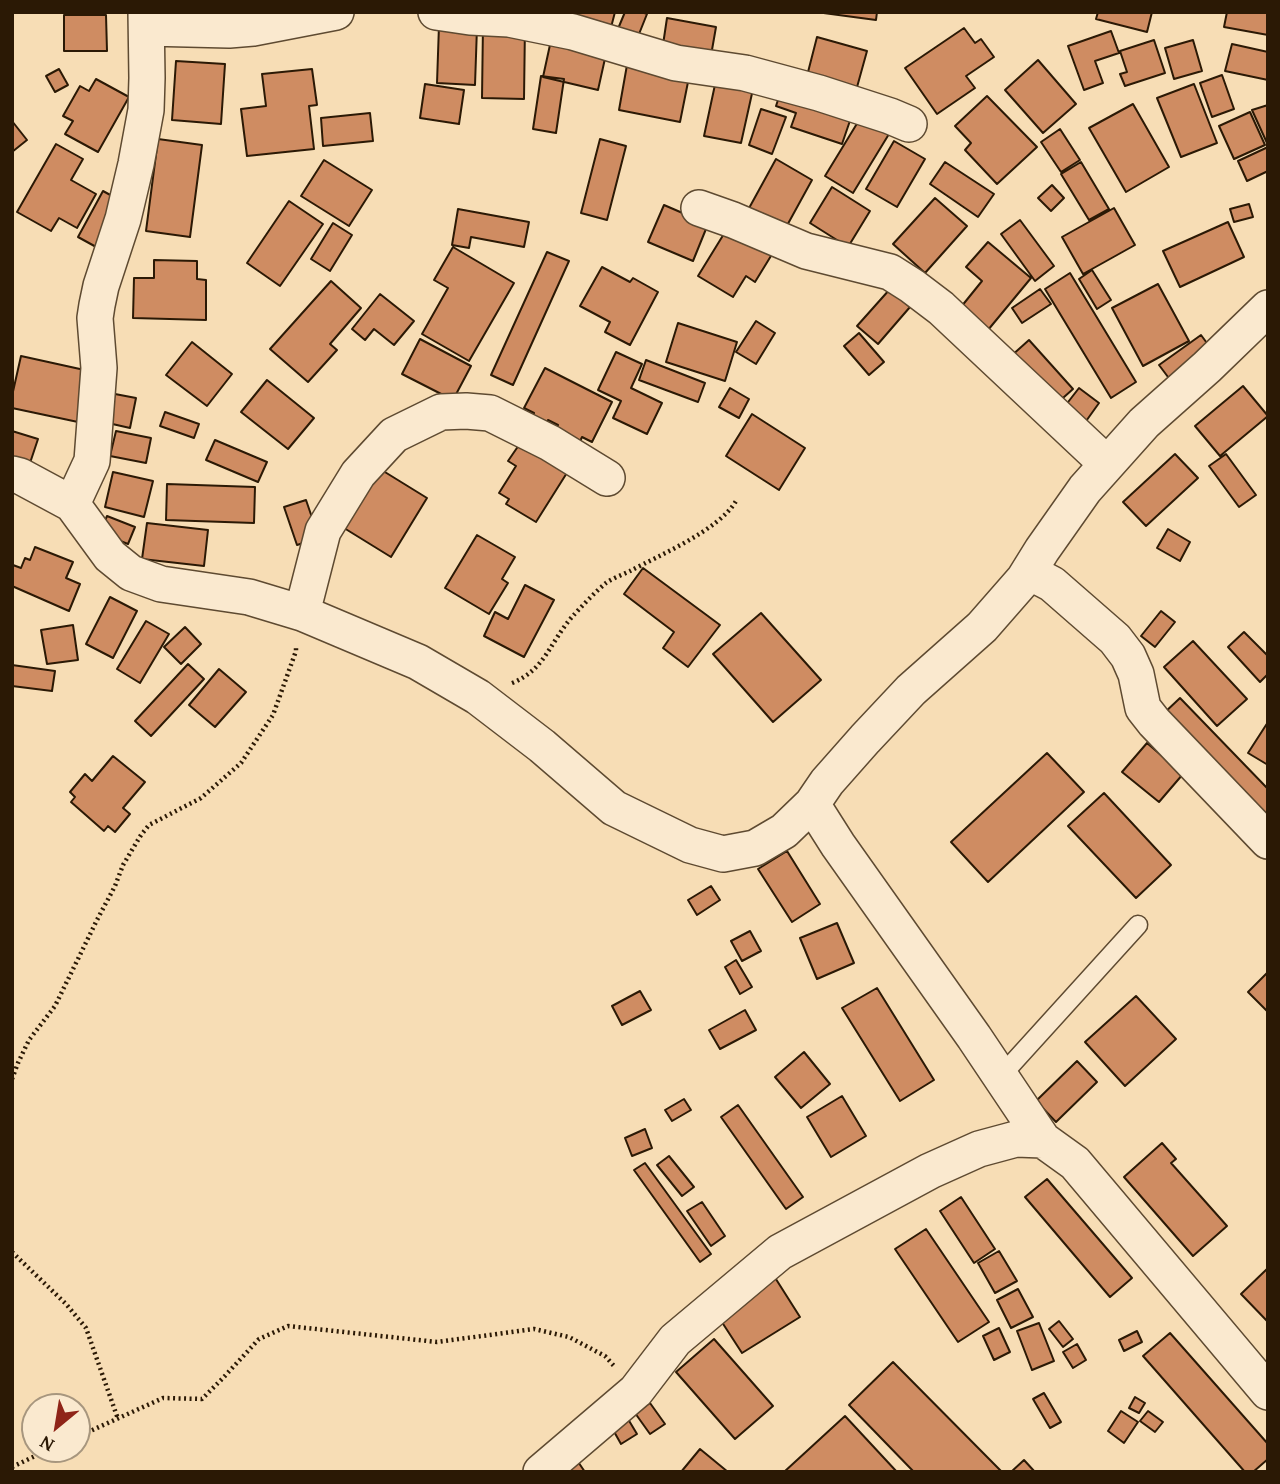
<!DOCTYPE html>
<style>
body{margin:0}
#map{position:relative;width:1280px;height:1484px;overflow:hidden;background:#f7ddb5;font-family:"Gentium Book Plus",serif}
canvas{display:block}
.frame{position:absolute;inset:0;border:14px solid #2b1905;pointer-events:none}
.north{position:absolute;left:21px;top:1393px;width:70px;height:70px;box-sizing:border-box;background:#fae9cf;border:2px solid #a7967e;border-radius:50%;rotate:210deg;font-size:19px;font-weight:700;line-height:28px;text-align:center;color:#2b1905}
.north::after{content:'';display:block;margin:auto;width:24px;height:32px;background:#8f2418;clip-path:polygon(50% 0,100% 100%,50% 72%,0 100%)}
</style>
<div id="map">
<canvas width="1280" height="1484"></canvas>
<div class="frame"></div>
<div class="north">N</div>
</div>
<script>
const context = document.querySelector('canvas').getContext('2d');
context.lineJoin = 'round';
function fill(path, color) { context.fillStyle = color; context.fill(path, 'evenodd'); }
function trace(path, color, width, dash) { context.strokeStyle = color; context.lineWidth = width; context.lineCap = dash ? 'butt' : 'round'; context.setLineDash(dash || []); context.stroke(path); }
const building = new Path2D(`
 M551,12H615L608,39Z
 M625,12H642L647,14L635,44L615,36Z
 M816,12H877L876,20Z
 M1098,12H1152L1147,32L1096,19Z
 M1227,12H1268V35L1224,27Z
 M64,15H106L107,51H64Z
 M667,18L716,27L709,67L661,58Z
 M483,24H525L524,99L482,98Z
 M439,25L477,27L475,85L437,83Z
 M964,28L975,43L981,39L994,57L966,76L975,88L937,114L905,68Z
 M553,31L608,45L598,90L543,77Z
 M1111,31L1119,53L1095,61L1103,83L1084,90L1068,46Z
 M817,37L867,51L854,98L807,76Z
 M1154,40L1165,73L1125,86L1120,74L1127,72L1120,51Z
 M1193,40L1202,71L1174,79L1165,48Z
 M1232,44L1268,52V80L1225,71Z
 M1038,60L1076,104L1043,133L1005,90Z
 M176,61L225,64L221,124L172,120Z
 M627,65L689,77L680,122L619,110Z
 M59,69L68,85L55,92L46,76Z
 M312,69L317,105L309,106L314,149L247,156L241,109L266,106L262,74Z
 M1222,75L1234,109L1212,117L1200,83Z
 M541,76L564,79L556,133L533,129Z
 M96,79L129,97L98,152L65,134L73,121L63,116L80,86L89,91Z
 M716,80L753,89L741,143L704,136Z
 M425,84L464,90L459,124L420,118Z
 M1194,84L1217,143L1181,157L1157,98Z
 M783,85L854,109L842,144L791,127L796,113L776,106Z
 M987,96L1037,147L997,184L965,150L971,143L955,126Z
 M1133,104L1169,167L1126,192L1089,128Z
 M1268,105V142L1267,143L1252,110Z
 M761,109L786,117L772,154L749,145Z
 M1250,112L1265,145L1234,159L1219,126Z
 M370,113L373,141L323,146L321,118Z
 M861,117L889,134L853,193L825,176Z
 M12,121L27,140L12,152Z
 M1060,129L1080,160L1061,172L1041,142Z
 M158,139L202,145L190,237L146,231Z
 M600,139L626,146L607,220L581,213Z
 M894,141L925,159L897,207L866,189Z
 M56,144L83,159L71,180L96,194L77,228L59,218L51,231L17,212Z
 M1268,147V171L1247,181L1238,161Z
 M776,159L812,180L784,231L748,210Z
 M324,160L372,190L349,226L301,196Z
 M945,162L994,194L978,217L930,184Z
 M1081,162L1109,209L1089,220L1061,174Z
 M1052,185L1064,198L1051,211L1038,198Z
 M832,187L870,211L848,247L810,223Z
 M103,191L123,202L98,248L78,237Z
 M935,198L967,226L925,273L893,244Z
 M289,201L323,224L280,286L247,263Z
 M1249,204L1253,217L1234,222L1230,209Z
 M664,205L708,224L693,261L648,242Z
 M1114,208L1135,245L1083,274L1062,237Z
 M458,209L529,222L524,247L471,237L469,248L452,245Z
 M1020,220L1054,266L1035,281L1001,234Z
 M1228,222L1244,257L1180,287L1163,251Z
 M333,223L352,235L330,271L311,259Z
 M730,224L774,251L755,282L746,276L733,297L698,276Z
 M988,242L1031,278L988,330L961,307L982,281L966,267Z
 M453,247L514,283L469,361L422,334L448,288L434,280Z
 M547,252L569,261L513,385L491,375Z
 M154,260L197,261V279L206,280V320L133,318L134,278H154Z
 M602,267L630,282L633,278L658,292L630,345L605,332L610,322L580,306Z
 M1092,270L1111,300L1097,309L1079,279Z
 M1070,273L1136,382L1111,398L1045,289Z
 M331,281L361,308L330,344L337,350L308,382L270,349Z
 M1158,284L1189,341L1143,366L1112,308Z
 M890,289L910,307L878,344L857,326Z
 M1040,289L1051,304L1022,323L1012,308Z
 M380,294L414,321L394,345L374,329L365,340L352,329Z
 M756,321L775,333L756,364L736,352Z
 M678,323L737,342L725,381L666,362Z
 M859,333L884,362L869,375L844,346Z
 M1201,335L1215,354L1174,385L1159,365Z
 M420,339L471,366L453,400L402,374Z
 M1029,340L1073,389L1054,406L1010,357Z
 M192,342L232,374L207,406L166,375Z
 M616,352L642,364L631,388L662,403L647,434L613,418L621,401L598,390Z
 M21,356L89,371L78,422L12,408V396Z
 M646,360L705,383L698,402L639,380Z
 M545,368L612,402L592,442L582,437L578,446L554,434L558,425L548,420L544,428L530,421L534,413L524,408Z
 M267,380L314,418L288,449L241,412Z
 M1243,386L1268,416L1220,456L1195,426Z
 M730,388L749,399L739,418L719,407Z
 M1079,388L1099,403L1079,431L1058,415Z
 M115,394L136,398L130,428L108,423Z
 M165,412L199,424L194,438L160,426Z
 M752,414L805,448L779,490L726,456Z
 M12,431L38,439L30,463L12,457Z
 M116,431L151,438L146,463L110,456Z
 M215,440L267,462L258,482L206,460Z
 M521,442L570,468L536,522L506,504L509,499L499,493L516,466L508,461Z
 M1175,454L1198,478L1146,526L1123,502Z
 M1226,454L1256,495L1239,507L1209,466Z
 M380,469L427,498L391,557L344,528Z
 M113,472L153,481L144,517L105,507Z
 M167,484L255,487L254,523L166,520Z
 M306,500L319,538L297,545L284,507Z
 M107,516L135,527L128,544L100,533Z
 M147,523L208,530L204,566L142,559Z
 M1168,529L1190,542L1180,561L1157,548Z
 M477,535L515,557L502,579L508,583L489,614L445,588Z
 M35,547L73,562L66,578L80,584L69,611L12,586L13,565L21,568L25,558L30,560Z
 M643,568L720,625L688,667L663,648L674,632L624,594Z
 M525,585L554,600L524,657L484,636L495,612L508,619Z
 M110,597L137,611L113,658L86,644Z
 M1161,611L1175,622L1155,647L1141,636Z
 M761,613L821,680L773,722L713,654Z
 M146,621L169,634L140,683L117,669Z
 M73,625L78,660L47,664L41,630Z
 M185,627L201,644L181,664L164,647Z
 M1244,632L1268,656V674L1260,682L1228,647Z
 M1193,641L1247,699L1217,726L1164,667Z
 M188,664L204,679L151,736L135,721Z
 M12,665L55,671L52,691L12,686Z
 M219,669L246,692L215,727L189,705Z
 M1180,698L1268,789V825L1162,715Z
 M1268,722V765L1248,753Z
 M1147,743L1183,774L1159,802L1122,772Z
 M1047,753L1084,792L988,882L951,842Z
 M113,756L145,782L123,808L130,814L115,832L108,826L104,831L71,802L75,797L70,792L85,774L92,781Z
 M1104,793L1171,865L1136,898L1068,826Z
 M787,851L820,904L792,922L758,869Z
 M711,886L720,900L697,915L688,900Z
 M837,923L854,963L817,979L800,938Z
 M750,931L761,951L742,961L731,941Z
 M736,960L752,987L740,994L725,967Z
 M1268,972V1012L1248,992Z
 M877,988L934,1080L900,1101L842,1008Z
 M640,991L651,1010L622,1025L612,1006Z
 M1136,996L1176,1039L1125,1086L1085,1042Z
 M745,1010L756,1030L720,1049L709,1030Z
 M804,1052L830,1084L801,1108L775,1077Z
 M1077,1061L1097,1082L1056,1122L1036,1101Z
 M842,1096L866,1136L831,1157L807,1117Z
 M684,1099L691,1110L672,1121L665,1110Z
 M738,1105L803,1197L786,1209L721,1117Z
 M645,1129L652,1148L632,1156L625,1138Z
 M1162,1143L1176,1159L1171,1163L1227,1226L1193,1256L1124,1177Z
 M669,1156L694,1187L682,1196L657,1165Z
 M645,1163L711,1254L700,1262L634,1170Z
 M1047,1179L1132,1278L1110,1297L1025,1197Z
 M961,1197L995,1249L974,1263L940,1211Z
 M702,1202L725,1236L711,1246L687,1211Z
 M926,1229L989,1322L958,1342L895,1249Z
 M999,1251L1017,1281L995,1293L978,1263Z
 M1268,1268V1322L1241,1294Z
 M774,1276L800,1317L742,1353L716,1313Z
 M1018,1289L1033,1317L1011,1328L997,1300Z
 M1059,1321L1073,1339L1063,1347L1049,1329Z
 M1039,1323L1054,1361L1032,1370L1017,1331Z
 M999,1328L1010,1352L994,1360L983,1336Z
 M1137,1331L1142,1342L1124,1351L1119,1340Z
 M1170,1333L1268,1444V1459L1253,1472H1245L1143,1356Z
 M714,1339L773,1406L735,1439L676,1372Z
 M1077,1344L1086,1360L1073,1368L1063,1352Z
 M893,1362L1001,1471L914,1472L849,1405Z
 M1044,1393L1061,1422L1050,1428L1033,1399Z
 M1135,1397L1145,1403L1139,1413L1129,1408Z
 M650,1403L665,1424L650,1434L635,1413Z
 M1121,1411L1138,1422L1124,1443L1108,1431Z
 M1148,1411L1163,1422L1155,1432L1140,1421Z
 M845,1416L897,1472H784Z
 M628,1419L637,1434L621,1444L612,1428Z
 M700,1449L728,1472H681Z
 M572,1453L585,1472H546Z
 M1024,1460L1035,1472H1011Z`);
const path = new Path2D(`
 M512,683C545,670 550,642 572,617C581,607 595,592 606,583C613,578 622,575 630,571C660,555 719,530 736,501
 M12,1079L18,1063L29,1040L55,1006L97,920L115,886L123,865L141,835L149,825L201,798L241,763L273,715L296,651V645
 M12,1252L66,1304L86,1328L118,1419
 M77,1437L163,1398L202,1399L223,1378L259,1339L288,1326L437,1342L534,1329L569,1337L605,1356L615,1367
 M12,1467L50,1449`);
const service = new Path2D(`
 M1001,1076L1138,925`);
const minor = new Path2D(`
 M436,12L470,17L509,19L573,32L676,63L745,73L819,93L890,116L909,124
 M147,28L229,30L253,28L336,12
 M699,208L733,220L806,251L890,272L912,286L941,308L1107,464
 M12,474L20,476L72,504L110,556L131,573L161,584L249,597L302,613L418,662L478,697L542,746L614,808L690,845L723,854L755,848L784,831L812,804L827,782L865,739L911,690L982,627L1024,579L1042,550L1085,489L1144,423L1207,367L1268,308
 M72,504L92,461L99,368L95,318L97,305L101,286L123,219L136,164L146,110L147,78L146,12
 M1029,572L1052,584L1115,639L1128,656L1136,674L1143,708L1154,722L1268,841
 M302,613L323,531L358,474L394,435L441,412L466,411L490,413L550,443L607,478
 M812,804L838,845L974,1037L1043,1140
 M541,1472L636,1391L675,1340L780,1252L930,1171L979,1149L1016,1139L1043,1140L1075,1163L1268,1392`);
fill(building, '#cf8c62');
trace(building, '#2b1905', 2);
trace(service, '#5e4a31', 21);
trace(minor, '#5e4a31', 38);
trace(path, '#2b1905', 4.5, [2, 3.5]);
trace(service, '#fae9cf', 18);
trace(minor, '#fae9cf', 35);
</script>
